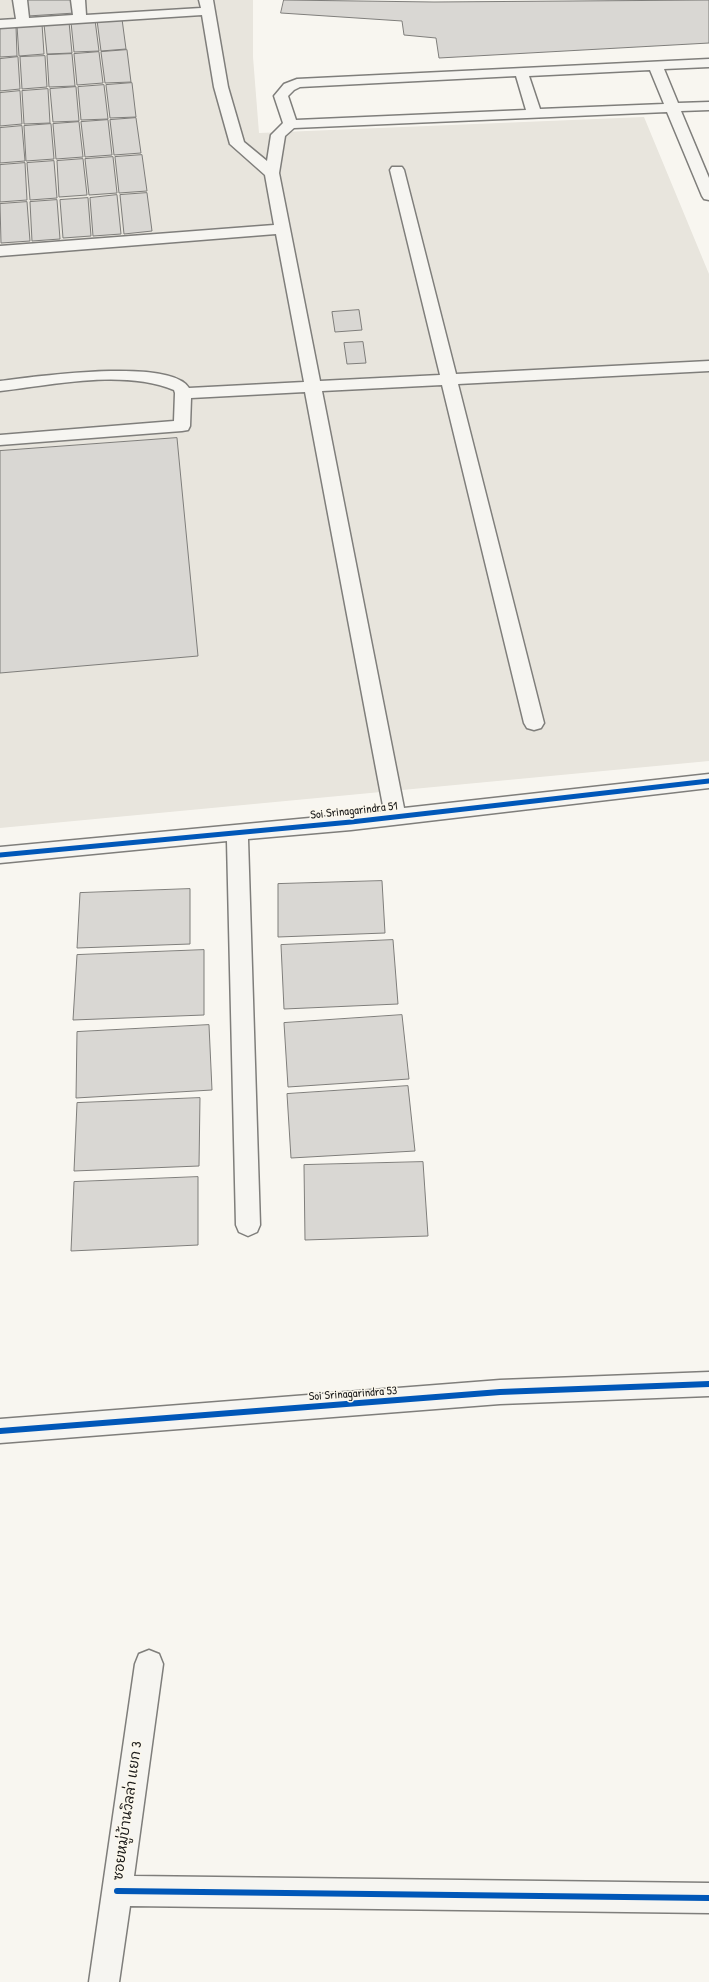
<!DOCTYPE html>
<meta charset="utf-8">
<style>
body{margin:0}
canvas{display:block;background:#f8f6f0}
</style>
<canvas width="709" height="1982"></canvas>
<script>
const context = document.querySelector('canvas').getContext('2d');
context.lineJoin = 'round';
function fill(path, color) { context.fillStyle = color; context.fill(path, 'evenodd'); }
function trace(path, color, width, dash) { context.strokeStyle = color; context.lineWidth = width; context.lineCap = dash ? 'butt' : 'round'; context.setLineDash(dash || []); context.stroke(path); }
function write(font, color, halo, rows, align = 'center') {
  context.font = font + ' "Patrick Hand","Playpen Sans Thai",sans-serif'; context.lineWidth = 3; context.setLineDash([]); context.textBaseline = 'middle'; context.strokeStyle = halo; context.fillStyle = color; for (const [text, x, y, turn = 0] of rows) {
    context.save(); context.translate(x, y); context.rotate((+turn || 0) * Math.PI / 180); context.textAlign = isNaN(turn) ? turn : align; if (halo) context.strokeText(text, 0, 0); context.fillText(text, 0, 0); context.restore();
  }
}
const built = new Path2D(`
 M0,0H253V57L259,133L644,117L709,274V761L0,828Z`);
const building = new Path2D(`
 M26,0H74L75,13L28,16Z
 M284,0L434,2L709,0V43L439,58L436,38L404,35L402,21L281,13Z
 M122,19L126,49L101,51L97,20Z
 M95,20L99,51L74,52L71,22Z
 M69,22L72,53L47,54L44,24Z
 M42,24L44,54L19,56L17,26Z
 M16,26L17,56L0,57V27Z
 M127,50L131,82L105,83L101,52Z
 M99,52L103,83L77,85L74,54Z
 M72,54L75,86L49,87L47,55Z
 M45,56L47,87L22,89L20,57Z
 M18,57L20,89L0,91V59Z
 M132,83L136,117L110,118L106,85Z
 M104,85L108,119L81,120L78,87Z
 M76,87L79,121L53,122L50,89Z
 M48,89L50,123L24,124L22,91Z
 M20,91L22,124L0,126V93Z
 M136,118L141,153L114,155L110,120Z
 M108,120L112,155L85,157L81,122Z
 M79,122L83,157L56,159L53,124Z
 M51,124L54,159L26,161L24,126Z
 M22,126L25,161L0,163V128Z
 M142,155L147,191L119,193L115,157Z
 M113,157L117,193L89,195L85,159Z
 M83,159L87,195L59,197L57,161Z
 M54,161L57,198L30,200L27,163Z
 M25,163L27,200L0,202V165Z
 M147,193L152,231L124,234L120,195Z
 M117,195L121,234L93,236L90,198Z
 M88,198L91,236L63,238L60,200Z
 M57,200L60,239L32,241L30,202Z
 M27,202L30,241L1,243L0,204Z
 M359,310L362,330L335,332L332,312Z
 M363,342L366,363L347,364L344,343Z
 M177,438L198,656L0,673V451Z
 M382,881L385,933L278,937V884Z
 M190,889V944L77,948L80,893Z
 M393,940L398,1004L284,1009L281,945Z
 M204,950V1015L73,1020L77,955Z
 M402,1015L409,1079L288,1087L284,1023Z
 M209,1025L212,1090L76,1098L77,1032Z
 M408,1086L415,1151L291,1158L287,1094Z
 M200,1098L199,1166L74,1171L77,1103Z
 M423,1162L428,1236L305,1240L304,1165Z
 M198,1177V1245L71,1251L74,1182Z`);
const minor = new Path2D(`
 M13,0H27L29,18L73,15L71,0H85L86,15L201,8L199,0H213L228,87L244,142L267,161L271,135L283,123L274,96L284,84L297,79L709,59V67L664,69L678,103L709,102V110L681,111L709,178V200L704,199L702,196L667,112L294,128L285,136L279,173L320,381L440,375L390,170L392,167H402L404,170L456,374L709,361V371L458,384L544,723L541,728L534,730L527,728L524,723L442,385L322,391L404,808L709,774V788L351,830L248,839L260,1225L257,1232L248,1236L239,1232L236,1225L227,841L0,863V847L384,811L305,392L191,398L190,426L188,430L182,431L0,445V435L174,421L175,393L174,390C122,369 54,385 0,391V381C33,377 171,357 189,388L304,382L276,234L0,256V246L274,225L265,175L230,144L214,87L202,15L0,28V20L16,19ZM650,70L664,104L540,109L529,76ZM516,76L526,110L296,120L288,96L294,90L300,87Z
 M709,1372V1396L500,1404L0,1443V1419L500,1380Z
 M149,1650L159,1654L163,1664L134,1876L709,1883V1913L130,1906L119,1982H89L135,1664L139,1654Z`);
const cyclewayFar1 = new Path2D(`
 M0,855L351,822L709,781`);
const cycleway = new Path2D(`
 M0,1431L500,1392L709,1384
 M117,1891L709,1898`);
const streetNames = [
 ["Soi Srinagarindra 51",354,811,-6],
 ["Soi Srinagarindra 53",353,1394,-4]
];
const nearStreetnames = [
 ["ซอยหมู่บ้านวิลล่า แยก 3",128,1811,-82]
];
fill(built, '#e8e5dd');
fill(building, '#d9d7d3');
trace(building, '#7f7e7b', 1);
trace(minor, '#7f7e7b', 3);
fill(minor, '#f6f5f1');
trace(cyclewayFar1, '#0057b8', 5);
trace(cycleway, '#0057b8', 6);
write('12px', '#1c1c1c', '#fbf7ec', streetNames);
write('14px', '#1c1c1c', '#fbf7ec', nearStreetnames);
</script>
